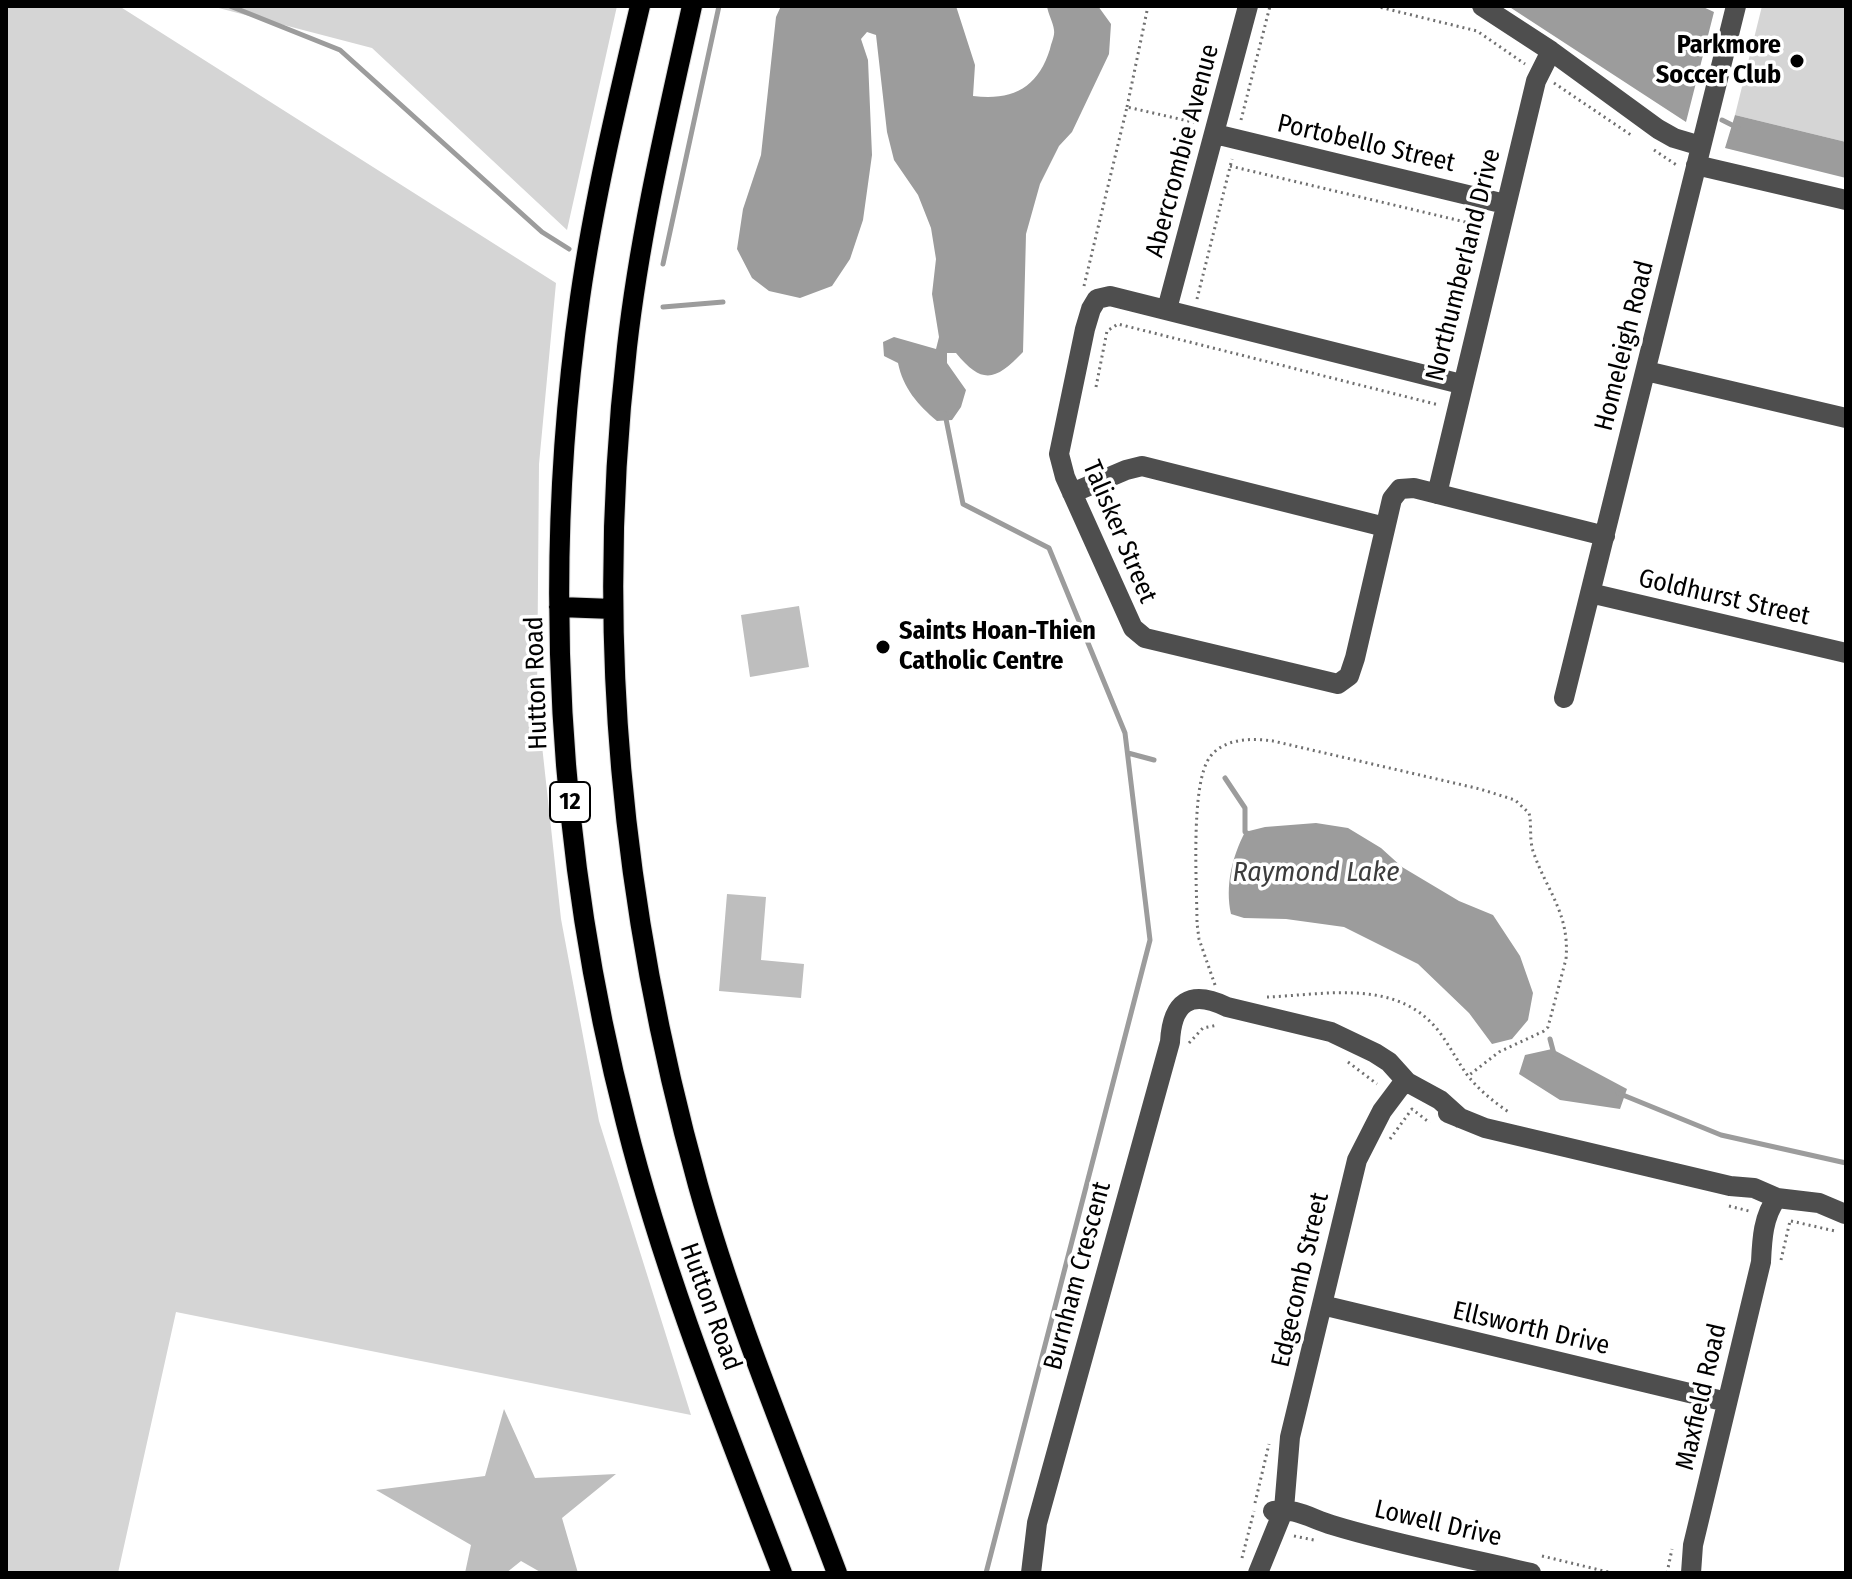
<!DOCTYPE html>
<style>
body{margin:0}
#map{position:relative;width:1852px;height:1579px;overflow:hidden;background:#fff;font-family:"Fira Sans Condensed",sans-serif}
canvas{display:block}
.frame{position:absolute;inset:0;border:8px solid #000;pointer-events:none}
</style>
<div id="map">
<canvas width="1852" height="1579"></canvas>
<div class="frame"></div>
</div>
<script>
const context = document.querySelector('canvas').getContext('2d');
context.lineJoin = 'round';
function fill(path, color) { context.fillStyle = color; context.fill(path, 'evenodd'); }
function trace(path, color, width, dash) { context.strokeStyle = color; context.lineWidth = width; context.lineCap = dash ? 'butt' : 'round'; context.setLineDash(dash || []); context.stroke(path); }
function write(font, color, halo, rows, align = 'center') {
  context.font = font + ' "Fira Sans Condensed",sans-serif'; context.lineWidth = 7; context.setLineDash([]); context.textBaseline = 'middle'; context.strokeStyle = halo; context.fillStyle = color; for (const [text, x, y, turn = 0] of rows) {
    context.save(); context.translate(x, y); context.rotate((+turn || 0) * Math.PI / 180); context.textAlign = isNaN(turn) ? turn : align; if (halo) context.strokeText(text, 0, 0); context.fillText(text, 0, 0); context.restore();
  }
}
const green = new Path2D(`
 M6,6H119L556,283L539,464L537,700L561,919L599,1121L691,1415L176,1312L118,1573H6Z
 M211,6H617L567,230L372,48Z
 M1762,6H1846V142L1735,115Z`);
const water = new Path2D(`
 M781,6H956L975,65L973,96C1012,101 1038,88 1050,49C1051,43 1055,36 1054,30C1053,22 1048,14 1047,6H1098L1111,24L1109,54L1072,132L1059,146L1040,184L1026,234L1023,352C996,380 983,386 956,353H947V363L966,390L961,407L952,420L937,421C918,405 903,388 898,363L884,356L883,342L894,337L936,349L939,337L932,294L936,259L931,228L918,195L894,160L887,132L876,35L867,32L861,39L868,60L872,155L863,220L850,259L832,286L800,298L769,291L752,278L737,249L743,209L761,155L776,17Z
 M1508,6H1701L1714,12L1686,122Z
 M1735,115L1846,142V178L1725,148Z
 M1316,823L1348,828L1381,848L1402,867L1459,901L1493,915L1520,956L1533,993L1528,1020L1512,1039L1492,1044L1469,1013L1418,964L1344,927L1286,919L1244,918L1231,914C1225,886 1232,857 1245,832L1265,827Z
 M1552,1049L1627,1089L1620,1109L1560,1100L1519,1074L1525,1055Z`);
const stream = new Path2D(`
 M230,6L340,50L542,232L569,249
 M1722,120L1738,128
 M663,264L719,6
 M663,307L723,302
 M945,414L963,504L1049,548L1125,733L1150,940L986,1573
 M1128,753L1154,760
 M1225,778L1245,808V832L1251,835
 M1550,1039L1554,1054
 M1618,1093L1721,1135L1846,1163`);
const building = new Path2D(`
 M799,606L809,667L750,677L741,615Z
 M727,894L766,897L761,960L804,964L801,998L719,991Z
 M504,1409L535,1478L616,1474L562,1518L578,1573H542L521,1561L506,1573H465L471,1545L376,1490L485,1476Z`);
const path = new Path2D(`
 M1375,6L1477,31L1525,64
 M1554,83L1631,135
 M1127,107L1148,6
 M1241,120L1270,6
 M1654,150L1678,166
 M1230,166L1482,226
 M1084,286L1127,107L1197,123
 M1197,299L1232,159
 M1446,362L1462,304
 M1096,387L1107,331L1118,324L1439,405
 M1215,985L1199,939L1197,923C1197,887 1190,783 1210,757C1224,738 1252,738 1273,741L1480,789L1515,800L1529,813C1532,825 1529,838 1533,851C1546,890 1570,913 1566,959L1548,1027L1544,1031L1499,1052L1468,1076
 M1267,997C1324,995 1395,978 1437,1029C1449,1044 1457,1061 1468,1076C1480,1091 1494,1102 1510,1113
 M1189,1043L1203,1028L1218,1025
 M1348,1062L1377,1084
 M1390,1139L1412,1109L1430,1123
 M1729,1206L1749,1211
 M1791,1221L1835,1231
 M1781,1260L1790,1221
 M1255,1503L1269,1444
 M1294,1536L1314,1540
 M1542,1556L1612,1573
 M1242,1558L1254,1511
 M1667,1573L1672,1549`);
const minor = new Path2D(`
 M1482,6L1551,51L1658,129L1674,138L1701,146
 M1215,134L1505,204
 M1696,165L1846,200
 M1167,309L1248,6
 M1646,371L1846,418
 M1461,384L1110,296L1097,299L1091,309L1085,329L1059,454L1065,477L1133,628L1145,638L1338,684L1349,676L1355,658L1392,499L1400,489L1414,488L1605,536
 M1072,493L1126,470L1142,466L1385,527
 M1437,494L1536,81L1551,51
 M1590,593L1846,653
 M1564,698L1736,6
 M1448,1113L1485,1128L1730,1186L1754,1188L1777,1198L1819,1203L1845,1214
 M1322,1305L1727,1402
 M1273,1511C1294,1507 1312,1519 1332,1525C1397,1545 1465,1557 1531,1573
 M1031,1573L1037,1523L1170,1042C1172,1002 1190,989 1227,1007L1331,1032L1375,1053L1389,1062L1407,1082L1440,1100L1460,1118
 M1258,1573L1284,1509L1290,1437L1357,1160L1382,1111L1400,1087L1407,1082
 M1691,1573L1693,1545L1761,1262C1762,1240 1763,1216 1777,1198`);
const major = new Path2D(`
 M640,6C617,103 594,200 580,298C541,573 557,855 626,1123C665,1278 725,1425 782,1573
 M692,6C667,119 640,232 627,347C594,633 621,908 698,1185C735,1317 789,1445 837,1573
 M559,607L613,609`);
const markers = [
 [1797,61,8,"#000"],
 [883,647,8,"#000"]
];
const shields = [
 [570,802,40]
];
const shieldNames = [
 ["12",570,802]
];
const poiNames = [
 ["Parkmore",1781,46],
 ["Soccer Club",1781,76],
 ["Saints Hoan-Thien",899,632,"left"],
 ["Catholic Centre",899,662,"left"]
];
const streetNames = [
 ["Portobello Street",1366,144,13],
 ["Abercrombie Avenue",1183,151,-75],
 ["Northumberland Drive",1464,265,-76],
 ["Homeleigh Road",1625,346,-76],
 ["Talisker Street",1119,532,67],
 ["Goldhurst Street",1724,598,13],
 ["Hutton Road",537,683,-92],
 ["Burnham Crescent",1078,1276,-75],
 ["Edgecomb Street",1301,1280,-77],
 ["Hutton Road",710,1307,70],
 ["Ellsworth Drive",1531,1329,13],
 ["Maxfield Road",1702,1397,-77],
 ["Lowell Drive",1438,1524,13]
];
const waterNames = [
 ["Raymond Lake",1316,873]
];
fill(green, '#d5d5d5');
fill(water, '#9c9c9c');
trace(stream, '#9c9c9c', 5);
fill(building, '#bebebe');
trace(major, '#dbdbdb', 22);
trace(path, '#707070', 3, [2, 4]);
trace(minor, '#4e4e4e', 20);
trace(major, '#000', 20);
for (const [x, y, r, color] of markers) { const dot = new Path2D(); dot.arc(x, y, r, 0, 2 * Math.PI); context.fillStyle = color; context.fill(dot); trace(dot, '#fff', 3); }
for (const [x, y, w] of shields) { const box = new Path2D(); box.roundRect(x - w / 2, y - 20, w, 40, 6); context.fillStyle = '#fff'; context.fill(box); trace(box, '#000', 2); }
write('bold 24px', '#000', null, shieldNames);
write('bold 26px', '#000', '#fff', poiNames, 'right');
write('26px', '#000', '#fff', streetNames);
write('italic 28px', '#3d3d3d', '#fff', waterNames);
</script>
